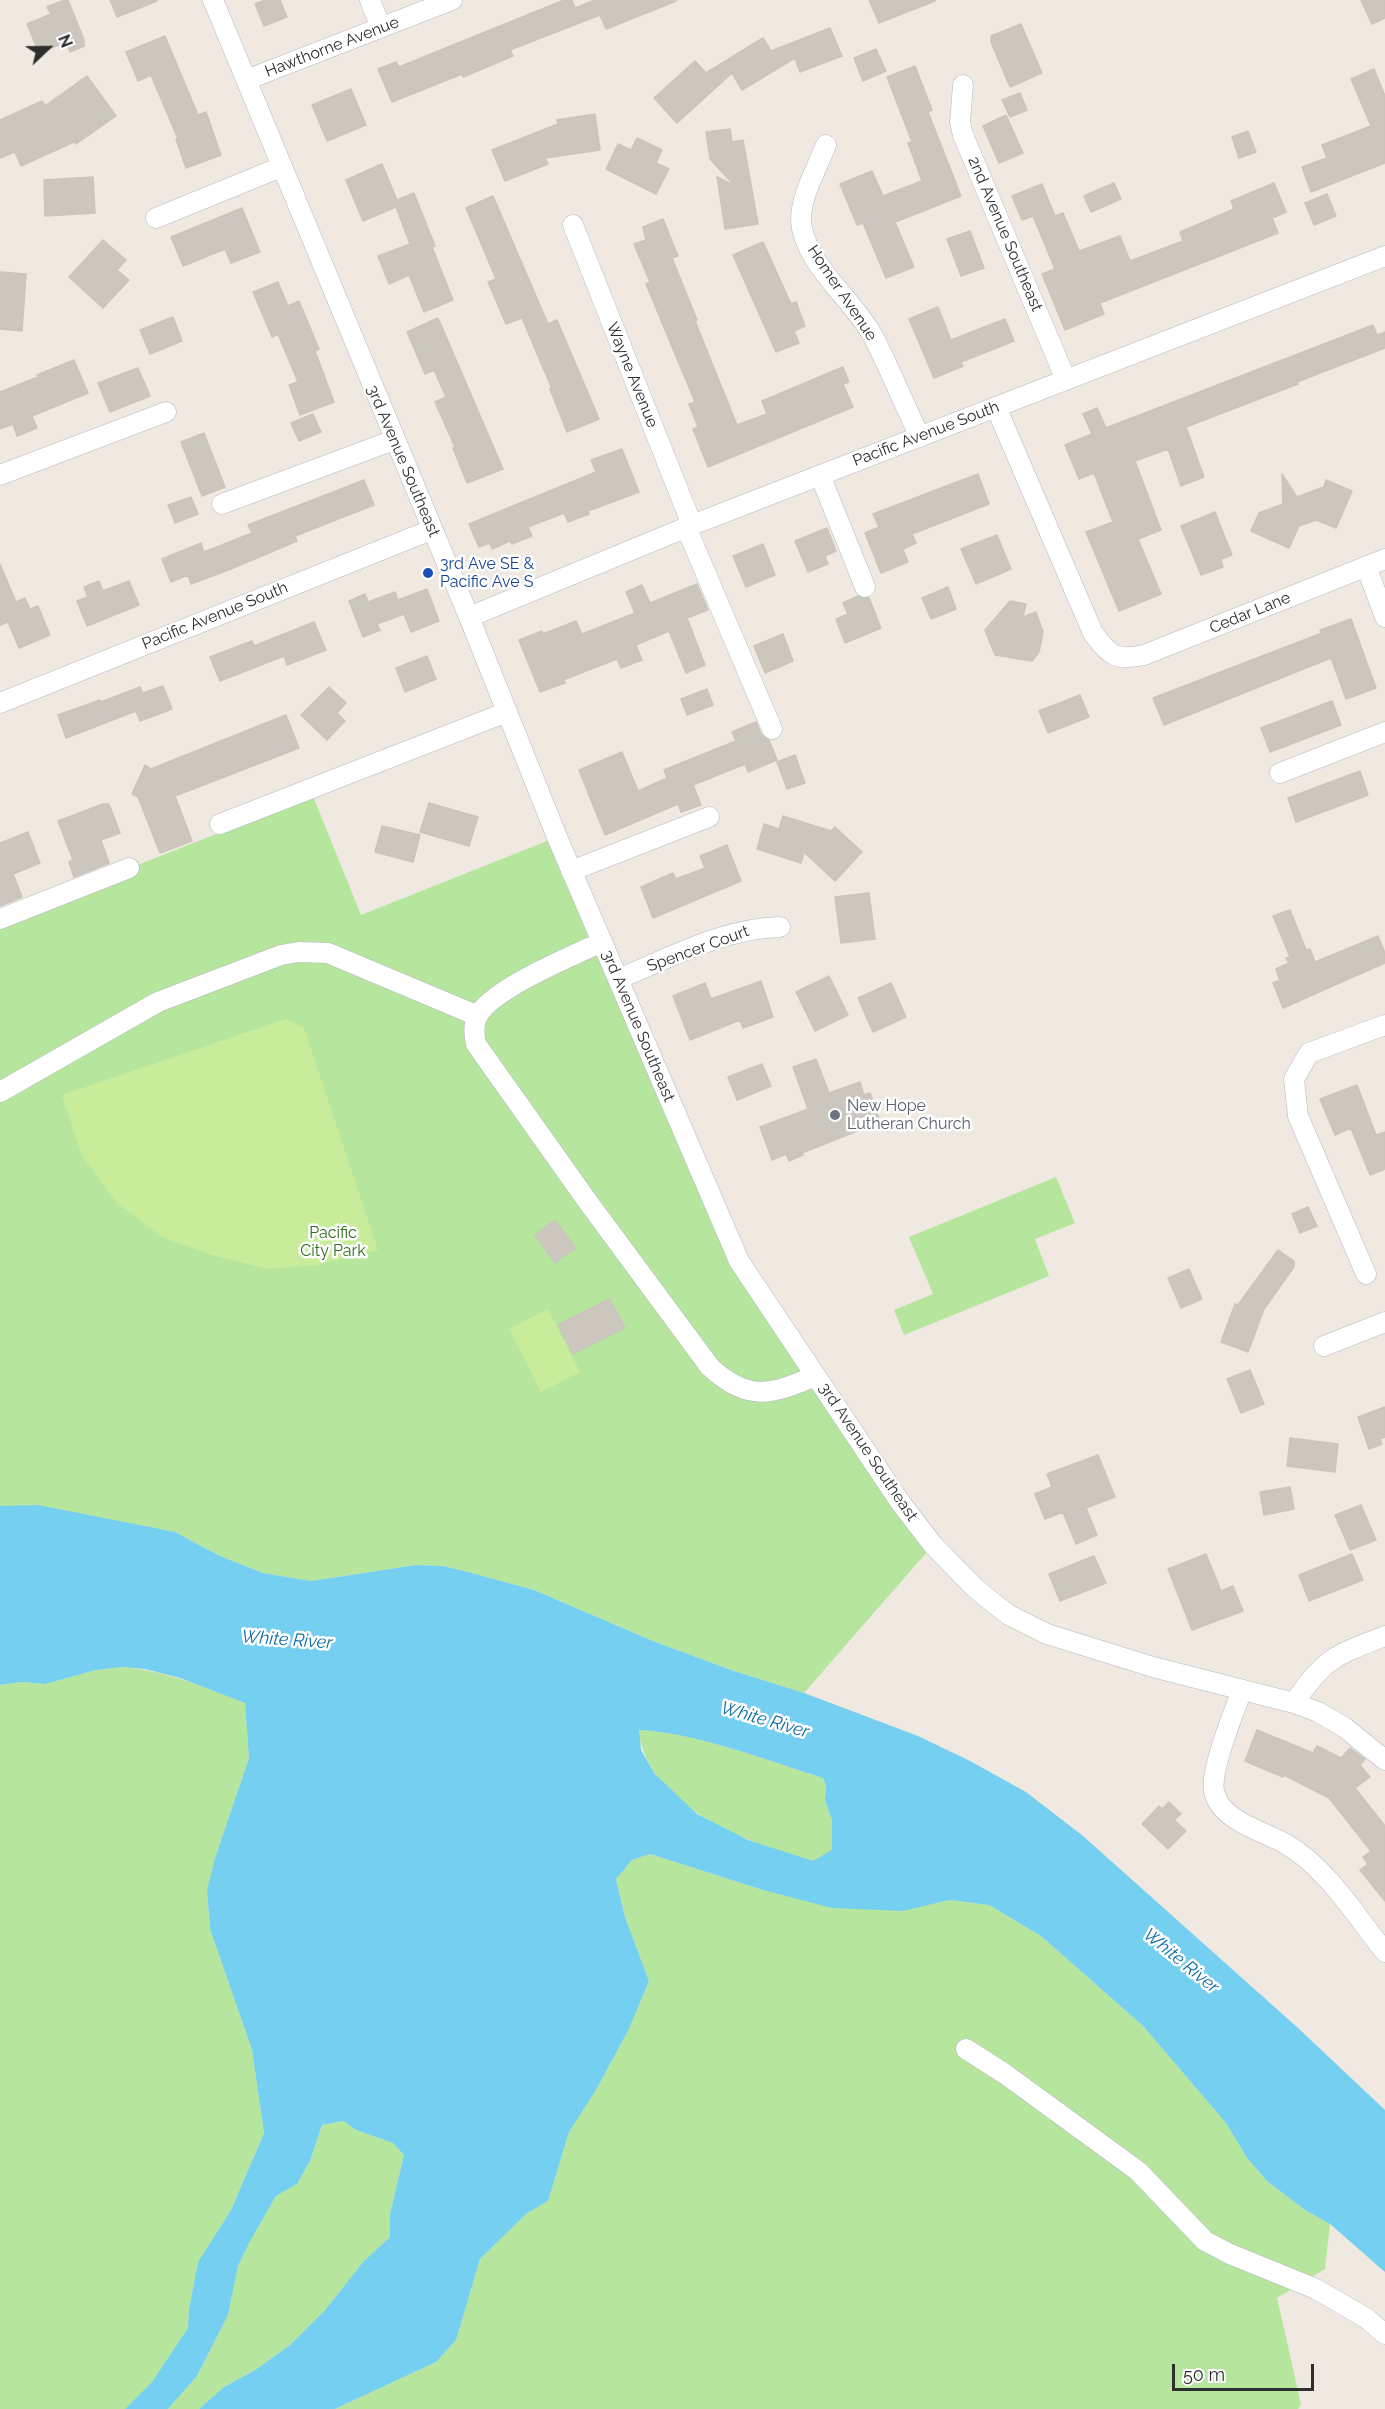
<!DOCTYPE html>
<style>
body{margin:0}
#map{position:relative;width:1385px;height:2409px;overflow:hidden;background:#efe9e1;font-family:Raleway,sans-serif}
canvas{display:block}
.north{position:absolute;left:18px;top:18px;width:60px;height:60px;-webkit-text-stroke:4px #fff;paint-order:stroke;rotate:68deg;font-size:16px;font-weight:700;line-height:24px;text-align:center;color:#2e2e2e}
.north::after{content:'';display:block;margin:auto;width:21px;height:27px;background:#2e2e2e;clip-path:polygon(50% 0,100% 100%,50% 72%,0 100%)}
.scale{position:absolute;left:1172px;top:2364px;width:142px;height:27px;box-sizing:border-box;border:3px solid #2e2e2e;border-top:0;padding-left:8px;font-size:18px;line-height:21px;white-space:nowrap;color:#2e2e2e;-webkit-text-stroke:4px #fff;paint-order:stroke}
</style>
<div id="map">
<canvas width="1385" height="2409"></canvas>
<div class="north">N</div>
<div class="scale">50 m</div>
</div>
<script>
const context = document.querySelector('canvas').getContext('2d');
context.lineJoin = 'round';
function fill(path, color) { context.fillStyle = color; context.fill(path, 'evenodd'); }
function trace(path, color, width, dash) { context.strokeStyle = color; context.lineWidth = width; context.lineCap = dash ? 'butt' : 'round'; context.setLineDash(dash || []); context.stroke(path); }
function write(font, color, halo, rows, align = 'center') {
  context.font = font + ' Raleway,sans-serif'; context.lineWidth = 5; context.setLineDash([]); context.textBaseline = 'middle'; context.strokeStyle = halo; context.fillStyle = color; for (const [text, x, y, turn = 0] of rows) {
    context.save(); context.translate(x, y); context.rotate((+turn || 0) * Math.PI / 180); context.textAlign = isNaN(turn) ? turn : align; if (halo) context.strokeText(text, 0, 0); context.fillText(text, 0, 0); context.restore();
  }
}
const green = new Path2D(`
 M313,796L361,915L557,837L739,1261L933,1545L804,1693L731,1670L653,1641L534,1590L468,1572L443,1566L416,1565L311,1581L263,1573L220,1556L175,1532L116,1522L0,1506V919Z
 M1056,1177L1075,1223L1035,1239L1049,1276L904,1335L894,1310L933,1294L909,1237Z
 M123,1667C166,1671 205,1687 245,1703L249,1758L215,1858L207,1891L210,1929L252,2050L264,2133L231,2210L198,2262L189,2309L188,2328L152,2382L125,2409H0V1685L21,1682L45,1684L96,1670Z
 M638,1730C699,1733 765,1760 823,1778L826,1785L825,1800L832,1820V1851L813,1862C747,1842 650,1809 638,1730Z
 M650,1854L763,1890L903,1911L950,1900L989,1905L1041,1936L1143,2026L1226,2123L1247,2158L1267,2181L1305,2210L1330,2224L1325,2269L1277,2298L1301,2404L1298,2409H335L436,2362L456,2340L480,2259L526,2214L548,2201L569,2132L596,2090L629,2029L649,1981L625,1917L616,1879L632,1860Z
 M344,2121L356,2130L393,2143L404,2155L390,2214V2237L363,2262L326,2309L290,2345L255,2370L224,2387L199,2409H168L197,2376L228,2315L238,2266L249,2242L276,2196L297,2184L310,2161L322,2125Z`);
const pitch = new Path2D(`
 M286,1019L304,1028L378,1250L316,1265L267,1269L213,1255L162,1237L117,1203L82,1156L62,1095Z
 M548,1309L580,1372L541,1392L509,1329Z`);
const water = new Path2D(`
 M38,1505L175,1532L220,1556L263,1573L311,1581L416,1565L443,1566L468,1572L534,1590L653,1641L731,1670L804,1693L918,1736L970,1761L1026,1792L1083,1836L1298,2028L1385,2110V2272L1330,2224L1305,2210L1267,2181L1247,2158L1226,2123L1143,2026L1041,1936L989,1905L950,1900L903,1911L832,1908L763,1890L650,1854L632,1860L616,1879L625,1917L649,1981L629,2029L596,2090L569,2132L548,2201L526,2214L480,2259L456,2340L436,2362L335,2409H199L224,2387L255,2370L290,2345L326,2309L363,2262L390,2237V2214L404,2155L393,2143L356,2130L344,2121L322,2125L310,2161L297,2184L276,2196L249,2243L238,2266L228,2315L197,2376L168,2409H125L152,2382L188,2328L189,2309L198,2262L231,2210L264,2133L252,2050L210,1929L207,1890L215,1858L249,1758L245,1703L180,1678L145,1669L123,1667L96,1670L45,1684L21,1682L0,1685V1506ZM639,1730C697,1733 766,1760 823,1778L826,1785L825,1800L832,1820V1850L813,1861L748,1840L697,1814L655,1774L641,1750Z`);
const building = new Path2D(`
 M64,0H68L84,40V46L70,52L66,42L39,53L27,24L51,14L47,7Z
 M110,0H157V1L117,17Z
 M265,0H280L287,17L264,26L255,4Z
 M564,0H572L575,8L595,0L676,1L606,29L600,15L510,50L513,56L463,77L462,74L392,102L378,69L396,62L399,67Z
 M869,0H935V1L879,23Z
 M1361,0H1385V18L1372,24Z
 M1021,24L1042,73L1010,87L991,42V36Z
 M830,28L842,56L800,72L795,58L742,90L732,73L677,123L654,98L695,61L706,73L763,38L771,51Z
 M165,36L198,115L206,112L221,155L186,168L176,139H178L151,75L138,81L126,52Z
 M876,49L886,71L863,81L854,58Z
 M915,66L932,110L928,112L961,196L895,222L914,267L886,278L863,223L857,225L840,184L872,171L883,196L922,181L908,143L912,142L887,77Z
 M1374,69L1385,96V163L1311,192L1302,167L1327,158L1322,145L1371,126L1351,79Z
 M87,76L116,116L76,144L74,142L21,166L15,152L0,158V120L42,101L45,106Z
 M351,89L366,125L327,141L312,105Z
 M1020,93L1027,110L1010,117L1002,100Z
 M595,114L600,150L545,158L548,164L505,181L492,150L558,124L557,120Z
 M1006,115L1023,153L999,163L983,126Z
 M730,129L732,142L743,140L758,224L725,229L717,177L735,186L710,159L706,132Z
 M1248,131L1256,152L1239,158L1232,137Z
 M637,138L662,150L656,163L669,169L656,194L606,169L618,144L631,150Z
 M382,164L397,200L414,193L435,246L432,247L453,300L424,312L409,275L389,284L378,256L410,244L396,207L363,221L346,180Z
 M93,177L95,213L45,216L44,180Z
 M1114,183L1121,199L1091,212L1084,196Z
 M1274,183L1286,212L1272,218L1278,233L1100,303L1104,314L1065,330L1042,274L1055,269L1033,216L1022,220L1012,196L1042,184L1055,216L1063,213L1079,251L1120,236L1130,261L1183,241L1180,232L1234,209L1231,201Z
 M1327,194L1336,216L1314,225L1305,203Z
 M493,196L548,324L557,320L599,419L567,432L550,389H552L522,318L506,324L488,282L496,279L466,208Z
 M242,208L260,252L231,263L225,249L183,266L171,237Z
 M663,219L678,256L672,258L697,320L695,321L737,425L767,414L762,401L843,367L849,382L843,384L853,407L708,467L693,429L698,427L689,404L695,402L646,284L650,282L634,244L646,240L643,227Z
 M970,231L984,268L961,276L947,239Z
 M103,240L126,260L117,270L129,280L103,308L69,277Z
 M763,242L791,304L796,302L805,326L794,331L799,343L776,352L733,255Z
 M0,272L26,274L22,331L0,329Z
 M278,282L288,306L299,301L319,349L315,351L334,402L300,415L289,385L298,382L278,334L272,337L253,292Z
 M938,307L951,340L1005,319L1014,341L961,362L963,366L934,378L909,319Z
 M173,317L182,341L150,354L140,330Z
 M438,318L503,469L467,483L453,448L455,447L435,402L446,397L434,370L425,374L407,332Z
 M1373,325L1377,335L1385,332V348L1297,382L1298,384L1186,427L1204,477L1181,486L1168,449L1135,461L1161,530L1138,539L1161,594L1119,611L1086,532L1113,522L1094,473L1079,479L1065,445L1092,434L1083,414L1097,408L1106,428Z
 M74,360L88,393L32,416L37,428L17,436L13,424L0,429V392L38,377L37,375Z
 M138,368L150,396L110,412L98,383Z
 M313,414L321,432L299,441L291,423Z
 M204,433L225,487L202,496L181,442Z
 M622,449L639,492L588,511L589,514L568,522L564,513L528,527L532,536L512,544L510,541L492,549L490,543L479,547L469,524L596,472L591,460Z
 M978,474L989,504L912,534L916,543L903,549L908,562L881,573L865,533L879,527L873,514Z
 M1282,474L1297,497L1324,487L1326,480L1352,491L1336,528L1316,520L1299,526L1289,548L1251,531L1259,513L1283,504Z
 M364,480L374,505L295,536L297,541L231,569L191,584L188,575L171,582L162,559L201,543L204,552L252,533L248,525Z
 M191,497L198,514L175,523L168,505Z
 M1215,512L1232,555L1221,559L1223,567L1201,575L1181,526Z
 M827,528L836,551L825,556L828,564L808,572L795,541Z
 M997,535L1011,569L976,584L961,549Z
 M763,544L775,575L746,587L733,556Z
 M0,564L16,602L25,598L30,609L38,606L50,635L19,648L8,622L0,625Z
 M99,581L103,591L129,581L139,605L87,626L77,601L88,597L84,587Z
 M697,584L708,610L687,618L705,665L686,673L669,631L636,645L642,660L621,668L617,659L563,680L565,683L540,692L519,640L542,631L543,634L576,621L582,634L635,613L626,592L642,585L650,603Z
 M948,587L956,609L931,619L922,598Z
 M427,589L439,621L411,632L404,614L377,624L380,630L363,637L349,601L365,594L368,602L395,592L398,600Z
 M858,596L869,598L881,628L845,643L836,619L848,614L843,603Z
 M1010,601L1026,604L1023,617L1036,612L1043,632L1039,652L1032,661L995,655L985,630Z
 M1351,619L1376,688L1346,699L1331,658L1164,725L1153,698L1322,633L1320,630Z
 M314,622L326,650L287,665L284,656L220,681L210,657L252,641L254,646Z
 M783,634L793,661L765,673L754,646Z
 M427,656L436,679L405,692L396,668Z
 M163,686L172,709L140,721L136,711L66,738L58,715L100,700L101,702L140,687L143,693Z
 M329,687L346,703L337,713L345,721L327,740L301,715Z
 M707,689L713,705L687,715L681,699Z
 M1080,695L1089,717L1048,733L1039,711Z
 M1332,701L1341,725L1270,752L1261,728Z
 M286,715L299,748L175,796L192,841L160,853L138,797L132,794L145,765L151,769Z
 M756,722L761,734L769,740L777,760L748,772L745,764L693,785L701,805L681,812L678,804L605,835L579,770L622,752L638,791L667,778L664,770L736,741L732,732Z
 M795,755L805,783L787,789L777,762Z
 M1360,771L1368,795L1296,822L1288,798Z
 M429,803L478,817L469,846L420,832Z
 M103,804H109L120,833L101,840L109,863L74,877L69,862L73,860L58,821Z
 M783,816L831,831L835,827L862,852L835,881L804,852L801,863L757,849L764,824L779,829Z
 M382,826L420,835L413,862L375,852Z
 M28,832L40,863L13,874L22,897L0,906V843Z
 M727,845L741,881L653,918L641,887L673,873L676,879L705,868L700,856Z
 M869,893L875,939L841,943L835,897Z
 M1290,910L1306,950L1310,949L1315,962L1378,936L1385,953V963L1283,1008L1273,983L1280,980L1276,969L1289,963L1286,958L1290,957L1273,916Z
 M829,976L848,1015L815,1031L796,992Z
 M761,981L773,1017L743,1028L740,1020L690,1040L673,996L705,983L711,999Z
 M891,983L906,1017L873,1032L858,998Z
 M816,1059L829,1093L860,1082L864,1095L870,1093L880,1122L802,1153L803,1155L789,1161L786,1154L772,1160L760,1127L808,1109L793,1067Z
 M762,1064L771,1086L737,1100L728,1077Z
 M1357,1085L1376,1135L1385,1132V1169L1370,1175L1351,1128L1335,1135L1320,1099Z
 M1308,1207L1317,1226L1300,1233L1292,1214Z
 M555,1220L576,1248L555,1263L535,1235Z
 M1278,1250L1294,1261V1267L1264,1309L1248,1352L1221,1342L1235,1304L1238,1305Z
 M1189,1269L1202,1299L1181,1308L1168,1278Z
 M610,1299L625,1328L573,1354L558,1325Z
 M1250,1370L1264,1404L1241,1413L1227,1379Z
 M1385,1407V1437L1380,1439L1382,1444L1369,1449L1358,1417Z
 M1290,1438L1338,1444L1335,1472L1287,1466Z
 M1098,1455L1115,1497L1086,1508L1097,1535L1076,1544L1063,1512L1045,1519L1035,1494L1052,1487L1047,1474Z
 M1290,1487L1294,1509L1264,1515L1260,1492Z
 M1361,1505L1376,1540L1350,1550L1335,1515Z
 M1206,1554L1221,1591L1233,1586L1243,1611L1192,1630L1168,1569Z
 M1352,1554L1363,1580L1309,1601L1299,1575Z
 M1094,1556L1106,1583L1060,1601L1049,1574Z
 M1257,1730L1313,1753L1317,1746L1341,1758L1350,1748L1365,1759L1360,1765L1370,1777L1355,1788L1385,1826V1901L1360,1870L1368,1864L1363,1857L1371,1851L1329,1798L1284,1775L1283,1777L1245,1761Z
 M1169,1802L1181,1814L1174,1820L1186,1831L1168,1849L1142,1824L1159,1806L1162,1809Z`);
const minor = new Path2D(`
 M213,0L469,617L557,837L739,1261L900,1502L933,1545L974,1587L992,1602L1009,1615L1047,1634L1153,1667L1294,1703L1318,1712L1344,1727L1385,1760
 M370,0L381,28
 M246,80L452,0
 M963,85L960,122L963,135L1066,380
 M826,145C817,168 801,195 801,220C803,263 853,299 873,336C890,369 904,404 920,437
 M156,218L281,167
 M573,225L692,525
 M996,407L1093,633C1110,656 1116,661 1144,655L1385,559
 M0,475L166,412
 M820,475L865,587
 M222,504L394,440
 M686,527L772,729
 M1366,566L1385,617
 M469,617L692,525L1385,256
 M0,703L431,530
 M1280,773L1385,732
 M220,824L507,712
 M571,871L709,817
 M0,919L129,868
 M602,942C572,956 491,989 477,1017C473,1026 474,1035 476,1044L588,1202L710,1367C748,1402 771,1395 815,1376
 M618,979C670,958 724,928 780,927
 M0,1092L158,1002L281,955L299,952L328,953L478,1016
 M1366,1274L1298,1116L1294,1079L1309,1053L1385,1025
 M1324,1346L1385,1322
 M1242,1690C1234,1712 1210,1770 1214,1791C1220,1821 1263,1831 1286,1844C1327,1868 1355,1915 1385,1952
 M1294,1703C1324,1658 1336,1655 1385,1636
 M966,2049L1005,2074L1138,2171L1205,2241L1230,2254L1316,2289L1366,2318L1385,2334`);
const markers = [
 [428,573,6,"#1a4fb4"],
 [835,1115,6,"#6b7280"]
];
const streetNames = [
 ["Hawthorne Avenue",332,47,-21],
 ["2nd Avenue Southeast",1005,234,67],
 ["Homer Avenue",842,293,56],
 ["Wayne Avenue",632,375,68],
 ["Pacific Avenue South",926,434,-21],
 ["3rd Avenue Southeast",403,461,67],
 ["Cedar Lane",1250,613,-22],
 ["Pacific Avenue South",215,616,-22],
 ["Spencer Court",698,949,-20],
 ["3rd Avenue Southeast",638,1026,67],
 ["3rd Avenue Southeast",868,1452,56]
];
const transitNames = [
 ["3rd Ave SE &",440,564],
 ["Pacific Ave S",440,582]
];
const worshipNames = [
 ["New Hope",847,1106],
 ["Lutheran Church",847,1124]
];
const parkNames = [
 ["Pacific",333,1233],
 ["City Park",333,1251]
];
const waterNames = [
 ["White River",287,1640,4],
 ["White River",765,1720,16],
 ["White River",1181,1961,39]
];
fill(green, '#b6e59e');
fill(pitch, '#c9ec9a');
fill(water, '#75cff0');
fill(building, '#cbc7bf');
trace(building, '#cbc5ba', 1.5);
trace(minor, '#b4b7c1', 21);
trace(minor, '#fff', 20);
for (const [x, y, r, color] of markers) { const dot = new Path2D(); dot.arc(x, y, r, 0, 2 * Math.PI); context.fillStyle = color; context.fill(dot); trace(dot, '#fff', 2); }
write('16px', '#2e2e2e', '#fff', streetNames);
write('16px', '#164399', '#fff', transitNames, 'left');
write('16px', '#5b616d', '#fff', worshipNames, 'left');
write('16px', '#2c6e1b', '#fff', parkNames);
write('italic 18px', '#0d6fa3', '#fff', waterNames);
</script>
